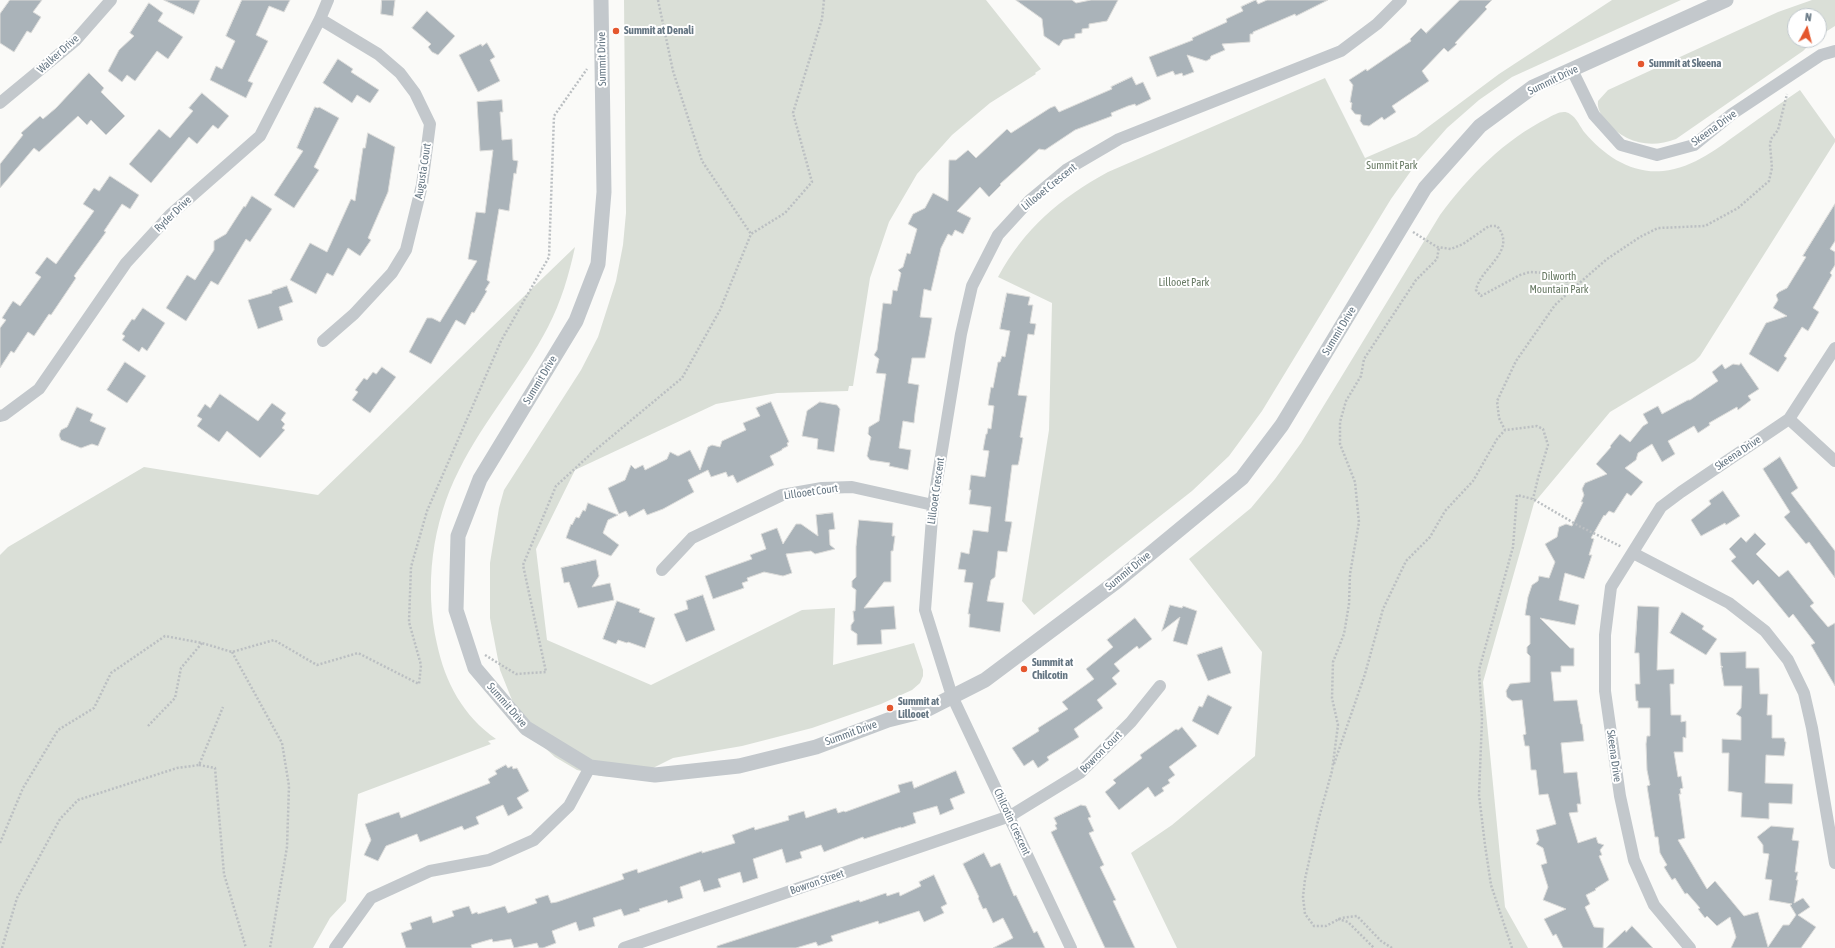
<!DOCTYPE html>
<style>
body{margin:0}
#map{position:relative;width:1835px;height:948px;overflow:hidden;background:#fafaf8;font-family:"Asap Condensed",sans-serif}
canvas{display:block}
.north{position:absolute;left:1787px;top:8px;width:40px;height:40px;box-sizing:border-box;background:#fff;border:1px solid #c1c8cd;border-radius:50%;rotate:7deg;font-size:11px;font-weight:700;line-height:16px;text-align:center;color:#657683}
.north::after{content:'';display:block;margin:auto;width:14px;height:18px;background:#e4572e;clip-path:polygon(50% 0,100% 100%,50% 72%,0 100%)}
</style>
<div id="map">
<canvas width="1835" height="948"></canvas>
<div class="north">N</div>
</div>
<script>
const context = document.querySelector('canvas').getContext('2d');
context.lineJoin = 'round';
function fill(path, color) { context.fillStyle = color; context.fill(path, 'evenodd'); }
function trace(path, color, width, dash) { context.strokeStyle = color; context.lineWidth = width; context.lineCap = dash ? 'butt' : 'round'; context.setLineDash(dash || []); context.stroke(path); }
function write(font, color, halo, rows, align = 'center') {
  context.font = font + ' "Asap Condensed",sans-serif'; context.lineWidth = 4; context.setLineDash([]); context.textBaseline = 'middle'; context.strokeStyle = halo; context.fillStyle = color; for (const [text, x, y, turn = 0] of rows) {
    context.save(); context.translate(x, y); context.rotate((+turn || 0) * Math.PI / 180); context.textAlign = isNaN(turn) ? turn : align; if (halo) context.strokeText(text, 0, 0); context.fillText(text, 0, 0); context.restore();
  }
}
const green = new Path2D(`
 M624,0H986L1041,69L1035,73L1036,74L990,103L952,135L917,174L889,222L870,278L853,386H849L848,391L777,393L716,404L575,470L536,549L547,640L651,685L802,610L835,608L833,665L914,643L923,670V676L920,683L912,690L881,704L812,728L742,746L673,758L649,770L613,777L601,776L577,770L555,757L545,748L512,700L500,670L490,618V563L499,508L504,490L581,370L598,337L616,281L623,245L626,213Z
 M1612,0H1681L1512,77L1479,100L1447,128L1418,161L1391,199L1262,411L1229,456L1192,491L1034,615L1022,601L1049,430L1052,303L998,277C1024,229 1060,198 1108,172L1325,78L1365,158L1416,136L1499,74Z
 M1812,0H1835V26L1819,36V16H1795V40H1814L1803,51L1676,139C1650,149 1624,143 1606,121C1601,115 1597,109 1598,101L1608,90L1778,12Z
 M1800,90L1835,139V142L1700,356L1695,361L1610,412L1534,503L1483,682L1505,907L1528,948H1177L1131,853L1172,825L1255,756L1262,652L1189,559L1251,508L1275,479L1301,443L1440,215C1469,176 1504,140 1548,118C1554,115 1563,109 1570,114C1577,118 1580,127 1585,133C1605,156 1631,174 1663,171C1694,168 1719,147 1743,130C1762,116 1781,103 1800,90Z
 M575,247C569,275 561,302 548,327C522,377 484,420 459,470C432,523 424,586 437,644C445,682 463,716 496,739L488,741L491,744L358,794L346,901L330,918L313,948H0V555L8,547L144,467L318,495Z`);
const building = new Path2D(`
 M10,0H42L33,12L41,17L31,33L27,31L14,52L0,43V14Z
 M164,0H200L194,14Z
 M242,0H290L284,12L269,6L256,35L268,41L248,81L253,83L246,98L210,80L216,66L222,69L235,41L226,36Z
 M382,0H395L393,16L381,14Z
 M1016,0H1072L1076,3L1091,0H1118L1107,21L1089,24V28L1082,29V33L1075,34V38L1063,40L1059,46L1044,36L1042,19Z
 M1256,0L1258,4L1267,0H1328L1296,16L1295,14L1253,32V34H1250V42L1222,44L1225,50L1211,56L1210,59L1206,61L1187,55L1194,72L1183,76L1182,73L1175,75L1173,71L1157,77L1149,57L1193,40L1192,38L1227,22L1226,19L1243,11L1241,7Z
 M1460,0H1492L1485,7L1487,9L1455,43L1457,44L1448,52L1444,48L1422,71L1429,81L1392,106L1396,112L1384,120L1382,117L1369,126L1363,125L1360,121L1361,115L1355,114L1351,109L1352,103L1350,102L1353,85L1349,80L1366,69L1367,71L1411,41L1410,39L1421,28L1426,33Z
 M149,3L163,13L158,21L183,37L168,59L157,51L135,81L127,75L122,82L108,71L119,50L134,36L130,33Z
 M427,11L455,36L438,55L432,52L428,47L431,44L412,28Z
 M487,43L495,57L490,60L500,81L478,92L459,55L481,44L482,46Z
 M338,59L353,69L351,72L379,90L370,103L357,95L352,103L323,83Z
 M89,73L104,88L101,92L125,116L106,135L91,120L87,125L78,116L39,152L34,148L0,188V164L23,135L21,133L40,116L43,119L56,108Z
 M1132,77L1136,85L1143,82L1151,99L1136,106L1135,104L1128,106L1111,113L1112,116L1075,130L1045,150L1039,149L1000,184L1001,185L989,197L980,187L957,211L971,218L963,234L955,230L952,236L948,234L941,248L931,291L924,289L920,317L932,318L929,336L925,358H912L908,383L919,385L915,413L914,423L903,421L899,448L911,450L908,470L889,466L890,463L870,460L867,456L871,437L868,434L869,427L879,421L886,374L876,373L879,359L874,355L877,350L883,303L891,304L893,290L897,291L901,273L898,270L903,267L907,253L910,254L917,229L908,224L913,214L925,208L933,193L948,201L949,160H956L968,150L976,158L1007,129L1011,133L1050,108L1055,106L1059,112L1112,89L1111,87Z
 M202,93L229,116L218,129L213,125L197,144L189,137L151,183L129,164L159,129L170,138L193,111L189,108Z
 M502,100L503,112H500L502,140L512,139L513,160L518,161L516,174L514,173L509,211L499,209L487,280L490,282L485,290L487,291L474,313L472,312L465,325L456,320L431,364L409,352L427,318H432L440,322L477,261L468,259L476,212L485,213L493,150L480,151L477,102Z
 M315,107L318,108L319,107L339,118L314,167L319,170L294,208L274,195L303,151L297,148Z
 M368,133L395,147L388,192L368,238L371,240L360,256L348,248L333,276L327,273L316,294L290,280L310,243L327,252L351,199L355,201L363,148H365Z
 M110,176L139,195L130,209L122,204L104,231L106,232L74,276L76,278L51,315L49,314L34,336L28,332L14,353L11,351L0,368V328L6,320L2,318L13,301L20,306L41,277L35,273L47,257L56,264L94,211L83,204L94,188L99,191Z
 M252,196L272,209L250,242L246,239L218,285L211,281L186,321L166,308L187,275L195,280L214,250V241L226,234L244,206L245,207Z
 M1835,204V241L1830,249L1835,252V265L1830,273L1832,275L1813,308L1819,312L1808,331L1802,327L1784,356L1787,358L1778,372L1749,354L1766,323L1787,316L1773,308L1778,300L1776,295L1779,292L1787,288L1806,257L1803,256Z
 M287,286L293,302L279,307L283,320L258,329L248,300L272,293V291Z
 M1007,293L1030,297L1028,305H1033L1030,323L1036,324L1034,335L1028,334L1018,395L1027,396L1020,437L1023,438L1019,461L1018,465H1012L1005,521L1012,522L1007,552L998,551L995,577L991,580L987,601L1004,603L1000,632L969,627L970,614H968L973,583L964,582L966,570L958,569L961,552L969,554L973,530L988,532L991,507L969,504L971,490H969L971,475L985,477L989,451L983,450L986,434H987L988,428L991,429L994,406L988,405L991,387L993,388L998,362H1000L1002,356L1005,357L1010,331L1000,329Z
 M143,308L165,323L147,351L142,347L139,352L122,340L125,336L122,334L132,319L134,320Z
 M125,362L146,376L127,403L107,390Z
 M1741,363L1759,389L1748,396L1751,400L1738,410L1737,407L1709,423L1710,425L1698,433L1694,426L1668,441L1675,454L1662,462L1652,444L1638,453L1636,460L1625,468L1643,482L1631,496L1627,493L1614,513L1609,511L1605,516L1604,515L1591,538L1594,539L1589,555H1592L1584,579L1565,573L1559,600L1579,605L1575,625L1540,618L1570,648H1574V666H1561V672H1551L1554,701L1577,700L1581,724H1582L1584,741L1561,743L1564,773L1577,772L1581,804H1577L1578,812L1569,813L1578,843L1596,837L1598,843L1604,845L1600,850L1602,855L1599,856L1609,880L1595,889L1596,890L1586,895L1590,904L1585,907L1594,927L1604,928L1603,948H1563L1556,934L1553,936L1544,919L1566,909L1543,900L1548,887L1541,865L1547,863L1543,848L1536,844L1539,840L1536,830L1556,824L1548,794L1539,795L1536,770H1531L1529,746H1525L1523,735L1526,734L1522,700L1512,701L1507,697L1506,691L1510,684L1530,682V656L1527,653V647L1530,644V616L1525,615L1528,597L1532,585L1538,581L1539,576L1549,578L1555,562L1545,544L1557,537L1559,527L1566,524L1572,526L1583,502H1581L1584,495L1582,489L1585,483L1607,474L1596,464L1611,447L1610,446L1620,434L1630,442L1643,426L1648,423L1643,414L1658,406L1662,414L1688,400H1690L1718,381L1712,372L1722,364L1725,369L1733,364L1739,365Z
 M382,367L396,377L370,413L352,400L358,392L355,390L364,378L367,380L373,372L376,374Z
 M220,394L258,421L272,403L286,413L281,420L285,424L282,428L285,430L260,458L227,431L219,442L197,426L202,419L197,416L205,404L210,408Z
 M771,402L789,442L787,443L788,446L782,449V450L770,456L774,465L737,483L733,475L728,477L726,472L711,477L708,470L688,480L694,492L663,509L647,515L644,509L629,517L626,511L619,514L608,488L625,480L631,465L635,469L643,465L645,470L667,459L670,452L678,456L690,450L700,470L708,447L712,445L720,447L722,441L746,430L743,423L760,416L756,408Z
 M820,402L837,405L840,409L834,452L817,449L818,439L802,436L807,411Z
 M77,407L93,414L90,421L106,428L98,446L92,444L81,448L61,440L59,435L61,430L67,427Z
 M1780,457L1798,488L1791,493L1835,551V578L1809,542L1806,544L1784,517L1790,512L1763,469Z
 M1723,491L1740,516L1726,525L1725,523L1701,536L1691,520L1711,504L1709,501Z
 M588,503L618,515L608,520L603,533L619,545L611,556L566,538L571,524L572,525L576,517L579,518L583,510L585,511Z
 M833,513L835,529L829,530L830,545L835,549L815,554L811,551L786,554L792,573L783,576L764,572L747,578L748,581L742,583L744,588L713,599L705,576L752,559L750,555L766,549L761,534L777,528L783,544L796,524H801L818,536L816,515Z
 M859,520L893,523L892,536H895L893,551H891V582H884L864,608L894,606L896,629L881,630L882,644L857,645V634L851,630V625L854,621L853,611H855L856,590L852,587V581L856,577V547Z
 M1755,533L1766,544L1756,554L1779,577L1788,570L1814,603L1810,606L1828,627L1835,623V686L1811,645L1815,643L1793,614L1789,618L1758,580L1753,585L1731,561L1736,557L1729,549L1741,537L1746,542Z
 M596,560L599,576L592,587L610,583L614,600L578,608L569,582L564,583L561,568Z
 M703,595L715,630L686,642L674,614L688,609L686,601Z
 M617,601L640,609L639,612L655,618L645,648L628,642L627,643L618,640L616,644L603,639Z
 M1170,605L1182,608L1183,606L1197,611L1187,645L1173,641L1180,617L1162,631Z
 M1638,606L1659,607L1657,670L1674,669V684H1670L1671,715H1681V722L1686,721V738L1683,737V752H1674L1678,777L1681,776L1683,788L1680,789L1681,794H1679L1685,838L1678,840L1707,889L1715,881L1744,916L1758,912L1768,947L1783,925H1789L1796,915L1790,905L1792,904L1769,900L1772,880L1765,879L1769,854L1763,853V845L1757,837L1771,826L1794,828L1792,840L1799,841L1795,872H1798L1796,880H1798L1794,903L1803,898L1810,907L1798,915L1816,927L1801,948H1731L1736,937L1730,917L1717,926L1707,916L1705,918L1698,909L1700,908L1687,893L1685,894L1675,878L1672,880L1664,867L1667,865L1660,853L1658,837H1655L1647,786L1650,785L1647,770L1646,744L1647,736H1650V708H1638V701H1636L1635,684H1640L1639,653H1635Z
 M1682,612L1704,626L1702,629L1717,639L1706,655L1670,633Z
 M1135,618L1152,639L1139,649L1137,646L1114,664L1120,671L1112,678L1117,684L1097,700L1103,708L1074,729L1079,737L1047,757L1049,760L1038,768L1033,760L1024,766L1012,748L1039,731L1038,728L1068,709L1062,702L1094,679L1086,669L1113,647L1107,640Z
 M1222,647L1231,673L1208,681L1197,655Z
 M1746,652V668H1759L1760,694H1768L1767,715H1772V738H1784L1785,742H1786L1784,756L1766,755L1765,783L1793,784L1792,804L1769,803V819L1741,817L1742,793L1728,791L1729,753H1722V739L1741,740V717L1736,714L1741,708L1742,686H1724L1721,667H1723L1721,666L1720,653Z
 M1208,695L1232,707L1218,735L1192,721L1199,706L1202,707Z
 M1182,727L1197,746L1169,767L1175,775L1168,780L1170,783L1162,788L1164,791L1155,797L1148,787L1119,810L1105,792L1116,783L1113,780L1142,758L1140,755L1176,729L1178,730Z
 M506,765L508,768L512,766L513,769L517,768L529,791L517,798L523,808L508,816L503,805L476,817L479,824L464,830L462,826L420,842L417,834L386,846L378,861L364,855L371,840L365,824L399,812L401,818L490,783L488,779L497,774L495,771Z
 M956,771L965,793L950,799L954,809L940,815L937,806L913,813L916,823L901,828V827L864,839L863,837L824,852L821,845L800,852L802,858L786,863L782,849L753,859L758,878L743,883L740,872L718,879L721,887L704,892L700,880L680,887L683,898L668,903L667,900L639,909L640,911L624,916L621,909L593,918L595,926L579,931L576,922L552,931L556,943L543,948H539L537,943L514,948L511,939L493,942L492,939L471,945L472,948H406L401,933L412,929L410,923L431,916L433,923L454,916L452,911L469,906L472,914L477,912L478,914L505,906L508,913L537,903L535,899L548,895L551,903L557,902L624,879L622,874L637,869L638,873L702,851V853L735,843L732,835L754,827L755,830L789,820L788,816L804,811L806,818L836,808L838,813L844,811L845,812L900,792L898,785L912,781L914,788Z
 M1081,805L1086,806L1091,817L1088,818L1094,831L1089,833L1104,865L1100,867L1116,900L1113,901L1135,948H1105L1051,832L1057,829L1055,825L1057,824L1054,818Z
 M984,853L991,867L1000,863L1014,896L1016,895L1034,933L1037,931L1045,948H993L1013,938L1003,918L993,923L986,908L983,909L978,898L979,897L963,864Z
 M934,875L947,904L941,907L944,913L924,922L919,911L879,924L878,921L831,936L833,941L818,946L816,942L796,948H717V946L859,900L860,902L886,893L887,896L899,892L900,896L921,886L919,882Z
 M1632,926L1653,948H1606L1625,930L1626,932Z`);
const path = new Path2D(`
 M658,0L673,71L702,161L751,234
 M1413,232L1437,247L1451,249L1463,244L1489,226H1497C1518,251 1480,268 1476,290L1481,296L1520,275L1530,272L1563,274L1566,277L1568,293L1555,305L1516,361L1497,401L1499,418L1505,430L1537,426L1543,429L1548,445L1538,478L1533,499
 M1568,293L1607,259L1640,237L1658,228L1705,226L1738,208L1769,181L1772,168L1770,145L1771,139L1778,130L1787,94
 M232,652L282,743L289,786L287,847L270,948
 M485,655L516,674L546,672L523,565L556,486L593,452L682,378L720,310L751,234L785,213L812,182L793,113L822,19L824,0
 M148,726L175,698L181,668L202,643
 M1334,764L1365,674L1383,609L1406,561L1430,537L1445,511L1473,481L1497,439L1505,430
 M199,765L215,768L224,874L246,948
 M0,843L23,788L58,730L94,708L111,673L165,636L202,643L232,652L274,640L317,665L358,653L419,684L421,665L409,622L411,567L427,511L501,341L549,257L554,116L587,69
 M1338,919L1348,922L1374,948
 M2,948L17,898L60,819L78,800L177,768L199,765L223,707
 M1392,948L1381,941L1357,916L1341,918L1326,926H1314L1305,914L1303,897L1305,879L1318,821L1332,771L1338,725L1332,698L1333,662L1344,634L1349,604L1350,574L1359,522L1355,482L1340,444V422L1346,401L1361,376L1364,359L1416,280L1437,259L1439,247
 M1512,948L1491,885L1485,845L1479,795L1482,719L1479,670L1513,547L1517,495L1533,499L1579,526L1622,547`);
const minor = new Path2D(`
 M320,19L378,54L400,73L415,93L430,124L422,185L406,250L392,273L354,314L323,341
 M1572,70L1594,115L1621,145L1657,155L1694,145L1732,114L1821,55L1835,51
 M0,103L75,41L111,0
 M0,416L4,415L39,389L126,263L170,215L260,136L320,19L328,0
 M1789,419L1835,461
 M1633,553L1729,603L1765,631L1788,660L1804,693L1812,728L1835,863
 M662,570L692,538L782,495L822,488L852,487L933,505
 M335,948L371,898L430,871L489,860L534,840L569,806L590,767
 M624,948L1010,816L1080,773L1131,722L1160,686
 M1071,948L952,696L925,610L933,505L961,334L972,286L998,235L1030,200L1066,170L1119,139L1341,51L1377,24L1401,0
 M1690,948L1654,905L1634,860L1620,796L1605,691V635L1611,587L1661,507L1681,492L1789,419L1835,348`);
const tertiary = new Path2D(`
 M601,0L604,192L598,264L576,321L480,479L458,536L456,610L475,668L526,728L590,767L655,775L739,766L816,747L888,720L924,711L985,680L1116,582L1242,478L1282,425L1425,188L1480,126L1533,87L1726,0`);
const markers = [
 [616,31,4,"#e4572e"],
 [1641,64,4,"#e4572e"],
 [1024,669,4,"#e4572e"],
 [890,708,4,"#e4572e"]
];
const poiNames = [
 ["Summit at Denali",624,31],
 ["Summit at Skeena",1649,64],
 ["Summit at",1032,663],
 ["Chilcotin",1032,676],
 ["Summit at",898,702],
 ["Lillooet",898,715]
];
const streetNames = [
 ["Walker Drive",58,54,-42],
 ["Summit Drive",602,59,-91],
 ["Summit Drive",1553,80,-26],
 ["Skeena Drive",1714,128,-36],
 ["Augusta Court",423,171,-81],
 ["Lillooet Crescent",1049,187,-39],
 ["Ryder Drive",173,214,-44],
 ["Summit Drive",1339,331,-59],
 ["Summit Drive",540,380,-59],
 ["Skeena Drive",1738,453,-34],
 ["Lillooet Crescent",936,491,-82],
 ["Lillooet Court",811,492,-8],
 ["Summit Drive",1128,571,-39],
 ["Summit Drive",507,705,49],
 ["Summit Drive",851,733,-20],
 ["Bowron Court",1101,752,-45],
 ["Skeena Drive",1614,756,82],
 ["Chilcotin Crescent",1012,822,65],
 ["Bowron Street",817,882,-19]
];
const parkNames = [
 ["Summit Park",1392,166],
 ["Dilworth",1559,277],
 ["Mountain Park",1559,290],
 ["Lillooet Park",1184,283]
];
fill(green, '#dadfd7');
fill(building, '#aab3b9');
trace(building, '#dcdcda', 1);
trace(path, '#bbbfc2', 2.5, [2, 2]);
trace(minor, '#c3c8cc', 12);
trace(tertiary, '#c3c8cc', 15);
for (const [x, y, r, color] of markers) { const dot = new Path2D(); dot.arc(x, y, r, 0, 2 * Math.PI); context.fillStyle = color; context.fill(dot); trace(dot, '#fff', 1.5); }
write('bold 11px', '#657683', '#fff', poiNames, 'left');
write('11px', '#657683', '#fff', streetNames);
write('11px', '#687a64', '#fff', parkNames);
</script>
